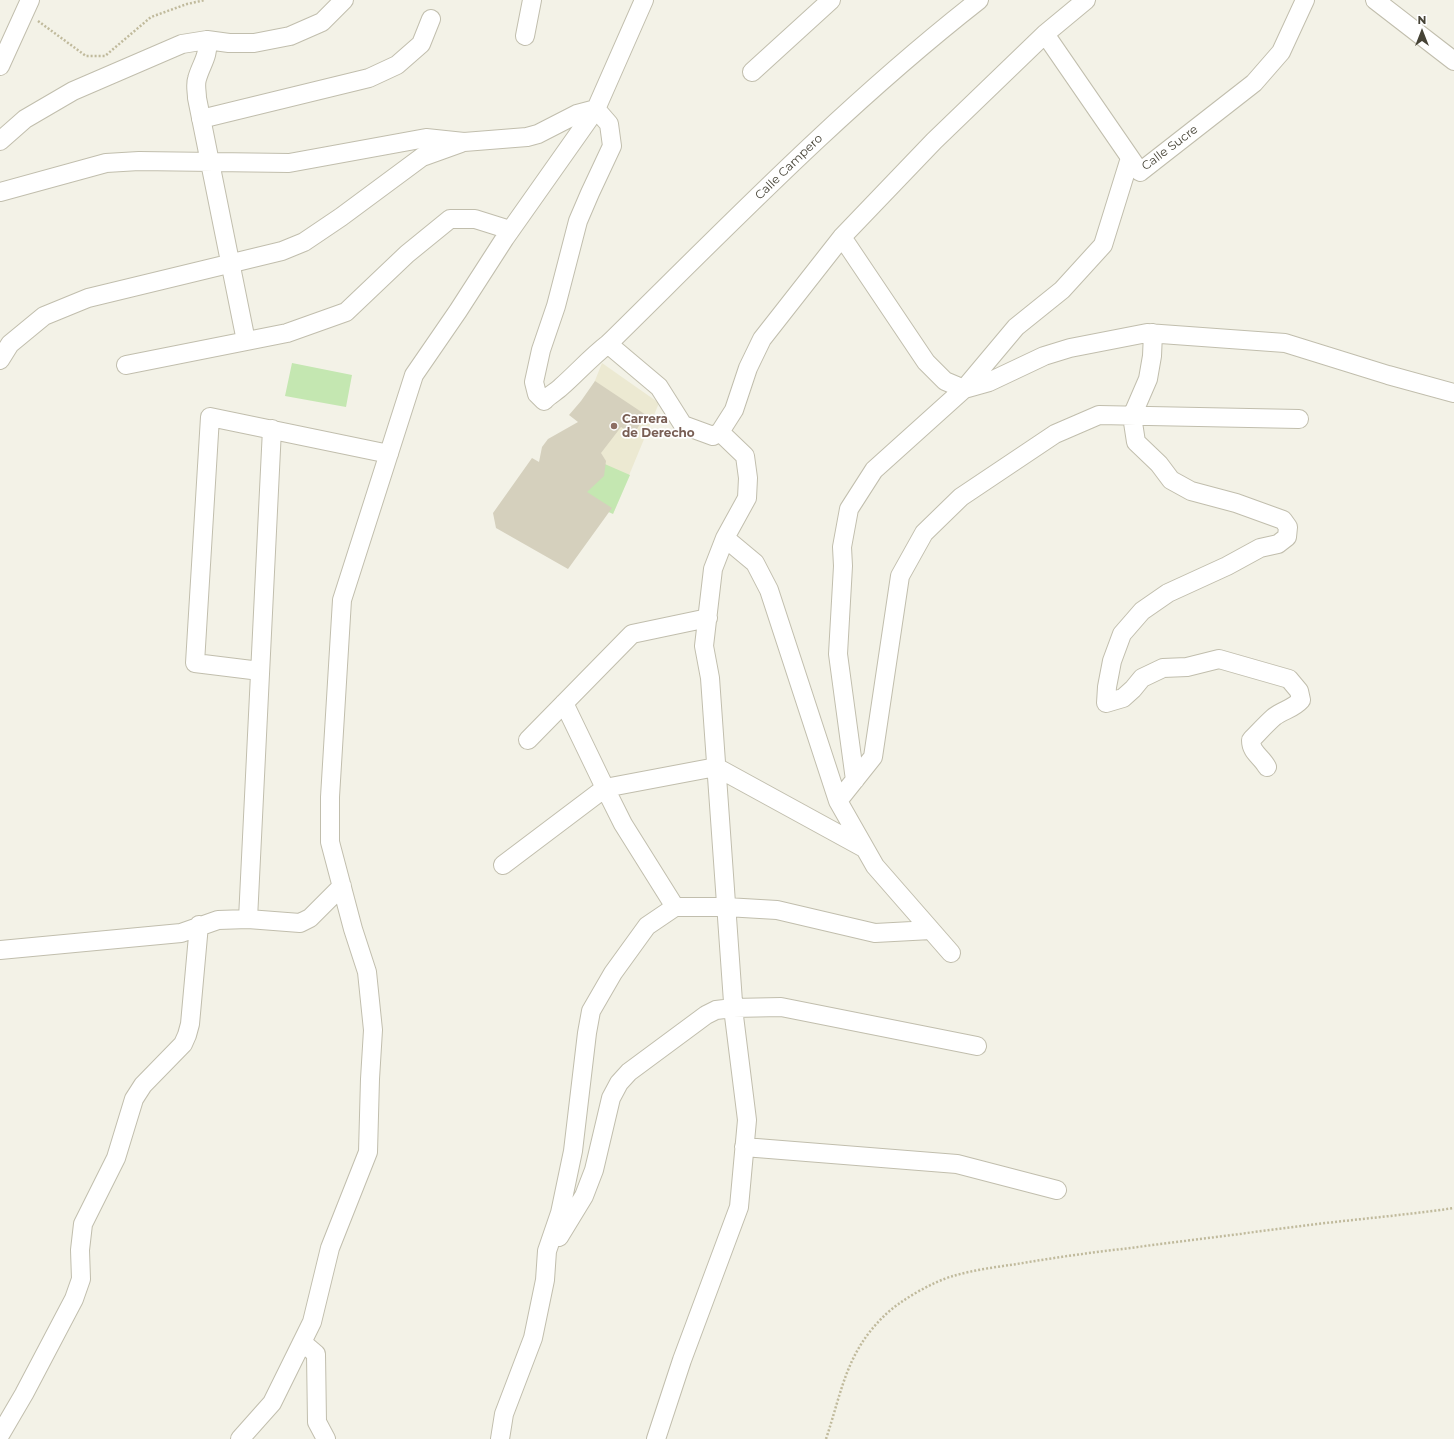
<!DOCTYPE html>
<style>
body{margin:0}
#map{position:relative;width:1454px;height:1439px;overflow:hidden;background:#f3f2e7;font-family:Montserrat,sans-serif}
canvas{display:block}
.north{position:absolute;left:1402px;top:12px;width:40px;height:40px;-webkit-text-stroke:3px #fff;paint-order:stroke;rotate:0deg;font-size:11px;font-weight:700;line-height:16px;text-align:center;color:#464336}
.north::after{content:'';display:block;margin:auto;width:14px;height:18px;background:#464336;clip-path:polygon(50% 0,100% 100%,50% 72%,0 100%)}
</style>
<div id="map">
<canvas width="1454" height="1439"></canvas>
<div class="north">N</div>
</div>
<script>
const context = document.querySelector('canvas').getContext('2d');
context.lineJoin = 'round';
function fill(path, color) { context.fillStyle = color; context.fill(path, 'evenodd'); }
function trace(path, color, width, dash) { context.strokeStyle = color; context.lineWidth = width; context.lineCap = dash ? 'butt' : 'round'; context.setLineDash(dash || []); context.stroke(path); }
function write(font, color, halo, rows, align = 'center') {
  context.font = font + ' Montserrat,sans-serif'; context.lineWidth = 3.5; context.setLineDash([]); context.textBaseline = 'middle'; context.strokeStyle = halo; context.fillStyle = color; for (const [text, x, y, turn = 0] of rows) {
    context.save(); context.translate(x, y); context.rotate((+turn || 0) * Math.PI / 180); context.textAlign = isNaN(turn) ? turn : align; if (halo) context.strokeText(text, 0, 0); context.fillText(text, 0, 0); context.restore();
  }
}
const education = new Path2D(`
 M602,363L659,403L613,514L568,448Z`);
const green = new Path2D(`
 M292,363L352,375L346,407L285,396Z
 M568,448L630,475L613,514L551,486Z`);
const building = new Path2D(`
 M595,381L646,415L633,435L621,427L601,453L606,461L604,476L587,492L612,508L568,569L496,528L493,513L532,458L539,462L542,447L548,439L578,422L569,415L581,401Z`);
const path = new Path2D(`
 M38,21L86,56H105L151,17L187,4L205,0
 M826,1439C842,1391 846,1353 884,1316C899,1301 932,1282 953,1276C973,1270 996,1267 1017,1264C1052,1258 1087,1253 1122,1249C1184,1241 1247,1233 1309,1225C1358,1219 1406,1215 1454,1208`);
const minor = new Path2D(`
 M1375,0L1454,61
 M1045,34L1140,172L1254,83L1281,52L1305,0
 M525,36L532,0
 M207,40C209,57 201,64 197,79C195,85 197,92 197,98L246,341
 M0,66L30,0
 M752,72L831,0
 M596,109L609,124L612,146L590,193L578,221L556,306L541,350L534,382L537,394L544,401C549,395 556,392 561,387C577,373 591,357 608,344C728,226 846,104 979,0
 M201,119L369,78L397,65L421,44L431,19
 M0,141L25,119L73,91L182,44L207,40L229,43H254L290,36L322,22L344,0
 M0,192L106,163L139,161L289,163L426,138L464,142L527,137L538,134L577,114L596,109
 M842,237L926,362L945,381L964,389L989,382L1044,356L1070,348L1147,333L1285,343L1388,375L1454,393
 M1153,333L1152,356L1148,379L1132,416L1136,442L1159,464L1171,480L1191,491L1236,503L1283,520L1288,527L1287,537L1278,544L1260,548L1227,566L1168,593L1142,611L1122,634L1112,661L1107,687L1106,703L1123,698L1133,689L1142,678L1163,668L1187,667L1219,659L1289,679L1299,691L1301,700C1293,709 1283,710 1274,717C1266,724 1258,733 1251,740C1251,753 1261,756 1267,767
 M608,344L659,387L683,425L713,436L720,432L734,410L748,368L762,339L842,237L934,141L1045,34L1086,0
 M0,360L10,344L44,316L88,298L282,251L304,242L341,217L422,157L461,143
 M126,365L287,333L346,312L407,254L450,219H475L510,230
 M725,538L755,563L769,590L838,801L875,866L951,953
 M260,671L195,663L210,417L389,454
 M564,703L605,788L623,824L675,907
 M528,740L632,634L708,618
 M855,780L838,654L843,566L842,547L849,509L874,470L964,389L1016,327L1062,290L1103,245L1130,158
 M838,801L873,757L900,576L924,533L961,497L1055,434L1099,415L1299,419
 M503,865L605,788L716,767L864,848
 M248,919L272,429
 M0,950L181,933L218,920L248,919L300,923L310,918L342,886
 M744,1147L957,1164L1057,1190
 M559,1237L584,1196L594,1170L611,1098L619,1083L629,1072L706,1015L716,1010L733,1008L781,1007L977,1046
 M302,1342L316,1354L317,1422L326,1439
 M0,1435L24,1394L74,1299L81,1279L80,1250L83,1224L116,1158L134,1099L143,1085L183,1044L187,1035L190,1024L199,925
 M240,1439L272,1403L312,1322L330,1248L368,1152L370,1079L373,1030L367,972L353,929L330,842V797L342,600L414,375L458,311L505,238L596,109L644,0
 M500,1439L504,1414L533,1338L545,1280L547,1251L560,1213L573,1151L587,1033L591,1011L613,973L647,926L675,907H726L777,910L875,933L931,930
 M656,1439L682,1360L739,1207L747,1120L734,1016L710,678L704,646L713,569L725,538L747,498L748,478L745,456L720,432`);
const markers = [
 [614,426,4,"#8d6e63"]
];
const streetNames = [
 ["Calle Sucre",1170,148,-37],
 ["Calle Campero",789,167,-44]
];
const educationNames = [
 ["Carrera",622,419],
 ["de Derecho",622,433]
];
fill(education, '#ece9d2');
fill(green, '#c4e7b1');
fill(building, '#d5d0bd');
trace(minor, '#c1bead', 20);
trace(path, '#c0ba9c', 2.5, [2, 2]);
trace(minor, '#fff', 18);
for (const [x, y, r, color] of markers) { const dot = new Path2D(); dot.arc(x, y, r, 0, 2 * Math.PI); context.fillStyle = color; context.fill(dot); trace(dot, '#fff', 1.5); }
write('12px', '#464336', '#fff', streetNames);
write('bold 12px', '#785e54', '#fff', educationNames, 'left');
</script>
